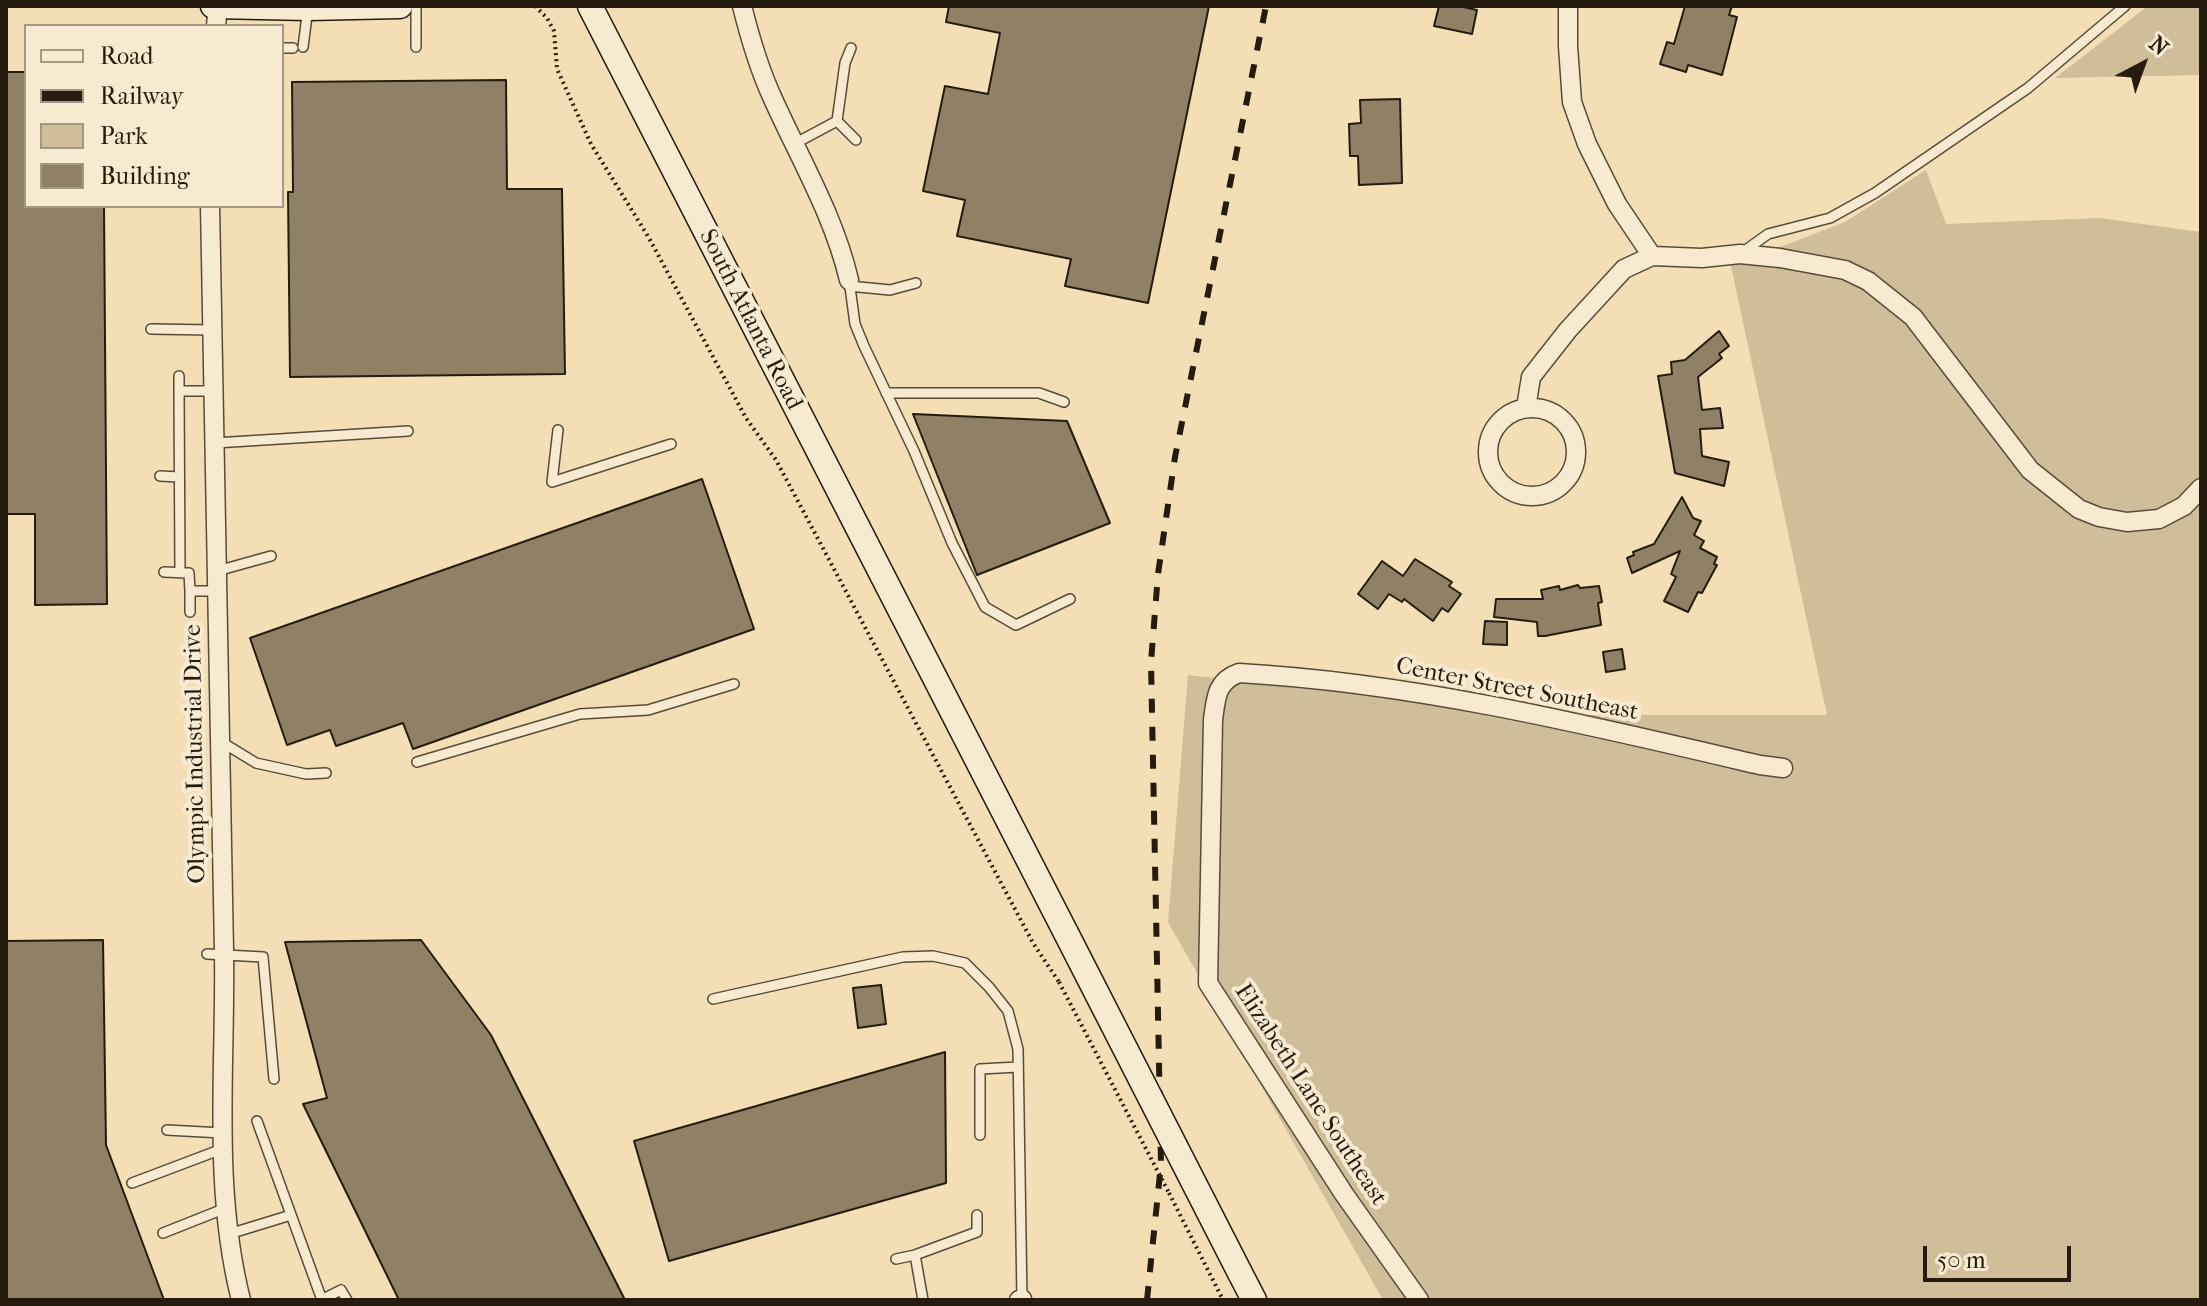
<!DOCTYPE html>
<style>
body{margin:0}
#map{position:relative;width:2207px;height:1306px;overflow:hidden;background:#f3deb6;font-family:"IM FELL French Canon",serif}
canvas{display:block}
.frame{position:absolute;inset:0;border:8px solid #251c0f;pointer-events:none}
.legend{position:absolute;left:24px;top:24px;width:260px;height:184px;box-sizing:border-box;background:#f7ead0;border:2px solid #a39883;margin:0;padding:10px 14px;list-style:none;font-size:24px;color:#251c0f}
.legend li{display:flex;align-items:center;gap:16px;height:40px}
.legend b{width:40px;border:2px solid #a39883}
.north{position:absolute;left:2103px;top:24px;width:80px;height:80px;-webkit-text-stroke:6px #f7ead0;paint-order:stroke;rotate:41deg;font-size:22px;font-weight:700;line-height:32px;text-align:center;color:#251c0f}
.north::after{content:'';display:block;margin:auto;width:28px;height:36px;background:#251c0f;clip-path:polygon(50% 0,100% 100%,50% 72%,0 100%)}
.scale{position:absolute;left:1923px;top:1246px;width:148px;height:36px;box-sizing:border-box;border:4px solid #251c0f;border-top:0;padding-left:10px;font-size:24px;line-height:28px;white-space:nowrap;color:#251c0f;-webkit-text-stroke:6px #f7ead0;paint-order:stroke}
</style>
<div id="map">
<canvas width="2207" height="1306"></canvas>
<div class="frame"></div>
<ul class="legend">
<li><b style="height:10px;background:#f7ead0"></b>Road</li>
<li><b style="height:10px;background:#251c0f"></b>Railway</li>
<li><b style="height:22px;background:#d0bd9a"></b>Park</li>
<li><b style="height:22px;background:#908166"></b>Building</li>
</ul>
<div class="north">N</div>
<div class="scale">50 m</div>
</div>
<script>
const context = document.querySelector('canvas').getContext('2d');
context.lineJoin = 'round';
function fill(path, color) { context.fillStyle = color; context.fill(path, 'evenodd'); }
function trace(path, color, width, dash) { context.strokeStyle = color; context.lineWidth = width; context.lineCap = dash ? 'butt' : 'round'; context.setLineDash(dash || []); context.stroke(path); }
function write(font, color, halo, rows, align = 'center') {
  context.font = font + ' "IM FELL French Canon",serif'; context.lineWidth = 8; context.setLineDash([]); context.textBaseline = 'middle'; context.strokeStyle = halo; context.fillStyle = color; for (const [text, x, y, turn = 0] of rows) {
    context.save(); context.translate(x, y); context.rotate((+turn || 0) * Math.PI / 180); context.textAlign = isNaN(turn) ? turn : align; if (halo) context.strokeText(text, 0, 0); context.fillText(text, 0, 0); context.restore();
  }
}
const green = new Path2D(`
 M2148,6H2201V75L2055,78Z
 M1926,170L1946,224L2099,218L2201,232V1300H1383L1168,922L1188,675L1546,715H1827L1731,266L1845,222Z`);
const building = new Path2D(`
 M949,6H1209L1148,303L1065,286L1071,259L957,236L965,200L923,191L945,86L988,94L1000,33L946,22Z
 M1439,6H1459L1477,10L1472,34L1434,26Z
 M1685,6H1732L1729,15L1737,17L1722,75L1688,65L1686,72L1660,64L1667,42L1674,44Z
 M6,72H26V206H104L107,604L35,605V514H6Z
 M506,80L507,189H562L565,374L290,377L288,192H293L292,82Z
 M1400,99L1402,183L1359,185L1358,156H1350L1349,124L1361,123L1360,100Z
 M1719,331L1729,346L1719,354L1722,358L1698,377L1702,410L1720,408L1723,428L1700,429L1702,456L1729,462L1724,486L1675,473L1658,376L1672,374L1671,362L1685,360Z
 M913,414L1067,421L1110,523L977,575Z
 M702,479L754,629L413,749L403,723L336,746L330,730L287,745L250,638Z
 M1682,497L1693,518L1701,521L1694,535L1704,541L1700,548L1717,557L1714,564L1717,565L1702,593L1698,592L1688,612L1664,601L1676,577L1671,574L1680,551L1632,573L1627,558L1634,555L1633,552L1654,544Z
 M1415,559L1452,582L1449,586L1461,594L1448,612L1442,608L1433,621L1404,599L1402,602L1389,594L1378,609L1358,594L1382,561L1403,576Z
 M1578,585L1580,588L1599,586L1602,602L1598,603L1601,625L1545,636H1538L1537,622L1494,617L1496,599H1543L1541,590L1559,586L1560,590Z
 M1485,621L1507,622V645L1483,644Z
 M1622,649L1625,669L1606,672L1603,652Z
 M103,940L106,1145L164,1300H6V941Z
 M421,940L491,1035L625,1300H399L303,1104L327,1098L285,942Z
 M881,985L886,1024L858,1028L853,988Z
 M945,1052L946,1183L669,1261L634,1141Z`);
const path = new Path2D(`
 M535,6L547,18L554,31L557,69L591,144L649,238L746,418L776,460L1033,943L1059,982
 M1169,1193L1223,1300`);
const lane = new Path2D(`
 M303,47L308,8
 M416,47V6
 M282,48H293
 M837,121L856,140
 M794,144L837,121L845,63L851,48
 M1743,252L1768,234L1830,218L1875,193L2028,88L2125,6
 M849,280L855,324L864,346L914,451L952,543L985,607L1016,625L1070,599
 M849,286L890,290L916,283
 M151,329L213,330
 M179,376V391H214
 M179,391L180,573
 M886,393H1039L1064,402
 M558,430L552,482L671,444
 M215,443L408,431
 M160,476L179,477
 M217,571L271,556
 M164,572L189,573L190,591
 M190,612V591H218
 M220,741L256,763L306,774L326,773
 M417,762L580,714L648,710L734,684
 M207,954L263,957L274,1079
 M713,999L903,957L933,956L965,963L989,987L1008,1011L1018,1049L1022,1300
 M257,1121L322,1300
 M167,1130L222,1133
 M980,1135V1069L1018,1067
 M132,1183L222,1149
 M163,1233L226,1208
 M229,1234L291,1215
 M915,1255L977,1232V1215
 M896,1259L915,1255L923,1300
 M321,1300L341,1290L347,1300`);
const street = new Path2D(`
 M742,6C750,38 759,69 773,99C800,159 834,216 849,280
 M1568,6V46L1572,102L1587,144L1617,204L1652,256
 M216,26L218,6
 M210,206C215,454 219,702 224,951C226,1067 212,1186 241,1300
 M1526,408L1531,377L1568,330L1624,269L1652,256L1702,258L1740,254L1780,258L1845,270L1868,281L1913,317L2030,470L2079,509L2099,517L2127,522L2159,519L2184,506L2201,488
 M1488 452a44 44 0 1 1 88 0a44 44 0 1 1-88 0Z
 M1019,1300L1022,1299
 M1419,1300L1344,1194L1208,983L1213,720C1216,698 1216,681 1239,673C1416,683 1589,725 1760,765L1783,768`);
const secondary = new Path2D(`
 M213,6L308,8L400,6
 M590,6L1066,933
 M1240,1273L1254,1300`);
const rail = new Path2D(`
 M1147,1300L1161,1164L1151,662L1158,574L1175,457L1266,6`);
const pathBridge = new Path2D(`
 M1059,982L1169,1193`);
const secondaryBridge = new Path2D(`
 M1066,933L1240,1273`);
const streetNames = [
 ["South Atlanta Road",750,320,63],
 ["Center Street Southeast",1517,690,11],
 ["Olympic Industrial Drive",196,754,-91],
 ["Elizabeth Lane Southeast",1310,1095,57]
];
fill(green, '#d0bd9a');
fill(building, '#908166');
trace(building, '#251c0f', 2);
trace(lane, '#584c39', 12);
trace(street, '#584c39', 21);
trace(secondary, '#251c0f', 27);
trace(path, '#251c0f', 4, [2, 4]);
trace(lane, '#f7ead0', 9);
trace(street, '#f7ead0', 18);
trace(secondary, '#f7ead0', 24);
trace(rail, '#251c0f', 6, [14, 14]);
trace(secondaryBridge, '#251c0f', 27, []);
trace(pathBridge, '#251c0f', 4, [2, 4]);
trace(secondaryBridge, '#f7ead0', 24);
write('24px', '#251c0f', '#f7ead0', streetNames);
</script>
